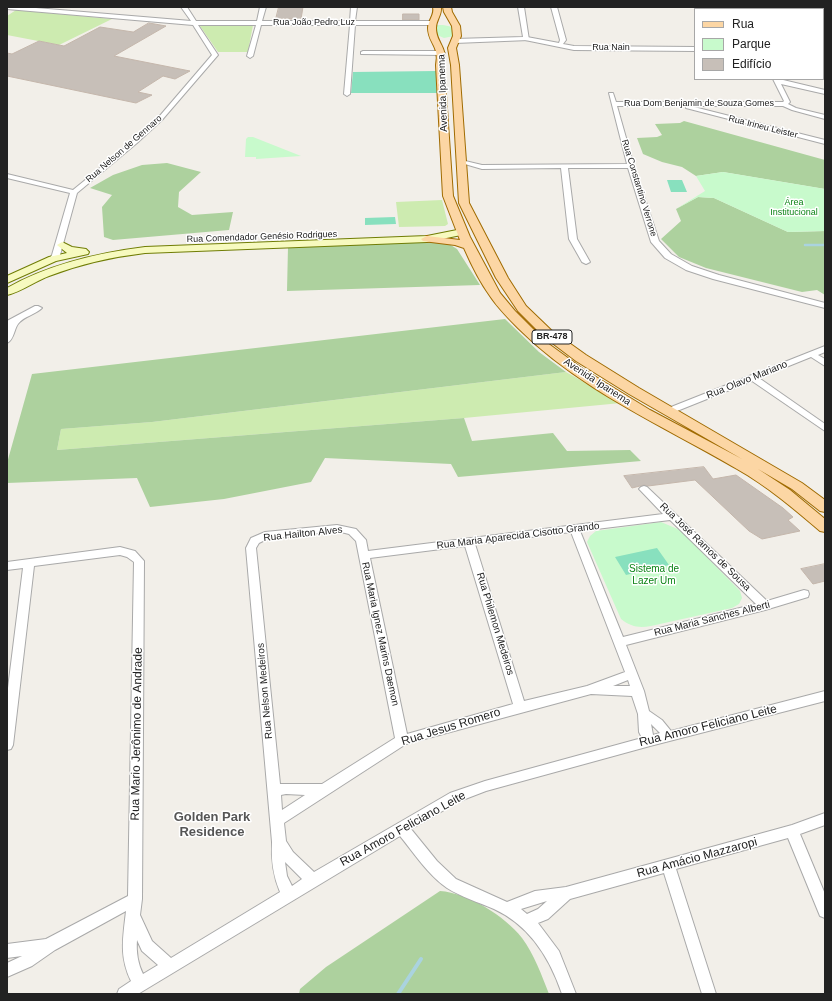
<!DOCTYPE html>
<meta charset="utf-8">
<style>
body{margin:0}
#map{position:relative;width:832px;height:1001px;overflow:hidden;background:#f2efe9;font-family:Helvetica,sans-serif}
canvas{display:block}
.frame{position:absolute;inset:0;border:8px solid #222;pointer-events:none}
.legend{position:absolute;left:694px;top:8px;width:130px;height:72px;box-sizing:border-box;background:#fff;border:1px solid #a7a7a7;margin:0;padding:5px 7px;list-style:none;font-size:12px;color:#222}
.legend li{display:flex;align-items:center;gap:8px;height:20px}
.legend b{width:20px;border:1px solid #a7a7a7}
</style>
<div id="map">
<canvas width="832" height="1001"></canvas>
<div class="frame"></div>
<ul class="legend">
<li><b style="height:5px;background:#fcd6a4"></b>Rua</li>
<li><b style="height:11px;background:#c8facc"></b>Parque</li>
<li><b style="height:11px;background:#c7bfb8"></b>Edifício</li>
</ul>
</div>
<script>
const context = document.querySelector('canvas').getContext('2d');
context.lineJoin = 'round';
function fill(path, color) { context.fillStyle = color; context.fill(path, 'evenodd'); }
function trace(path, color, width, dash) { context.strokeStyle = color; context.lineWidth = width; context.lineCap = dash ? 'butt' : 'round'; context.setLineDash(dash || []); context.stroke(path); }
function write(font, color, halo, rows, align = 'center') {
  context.font = font + ' Helvetica,sans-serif'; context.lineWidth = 3; context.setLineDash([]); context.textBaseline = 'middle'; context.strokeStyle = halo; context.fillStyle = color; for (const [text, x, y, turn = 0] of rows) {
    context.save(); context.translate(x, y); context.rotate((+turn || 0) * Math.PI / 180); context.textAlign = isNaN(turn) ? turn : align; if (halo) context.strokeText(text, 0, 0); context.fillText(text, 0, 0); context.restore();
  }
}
const grass = new Path2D(`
 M16,10L112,19L59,45L7,35V16Z
 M202,25H253L248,52H218L200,26Z
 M442,200L448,224L445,226L399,227L396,202Z
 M566,372L621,403L464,418L57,450L61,429L152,422Z`);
const forest = new Path2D(`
 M684,121L825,160V189L723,172L696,176L682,167L662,162L643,154L637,138L657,137L662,135L655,124L680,123Z
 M167,163L201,172L179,192L178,207L192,215L233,212L229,230L113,240L104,237L102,207L112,195L90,188L113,175L142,165Z
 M698,197L714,198L788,232L825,231V295L817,290L802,292L706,268L679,257L661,239L681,221L676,209Z
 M430,242L449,244L457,249L480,285L287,291L288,247Z
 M505,319L539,352L566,372L152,422L61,429L57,450L464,418L472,441L553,433L567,451L630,450L641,461L458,477L451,464L325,458L311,482L224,499L150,507L137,478L7,483V463L32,374Z
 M440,891C468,893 505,916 522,938C534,954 542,976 549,994H299L300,989L326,967Z`);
const park = new Path2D(`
 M438,25H443L453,27L454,36L444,38L437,35L435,27Z
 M248,137H253L301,156L256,159V157H245L246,139Z
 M723,172L825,189V231L788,232L714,198L698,197L676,209L705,191L696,176Z
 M661,522L680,530L740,591L742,598L739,604L732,608L651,626C639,628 631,627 621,619L587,542L590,536L596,531Z`);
const pitch = new Path2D(`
 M436,71L437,93H351L353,72Z
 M667,180H682L687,192H671Z
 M395,217L396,224L365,225V218Z
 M657,548L669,565L626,575L615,557Z`);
const streamFar2 = new Path2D(`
 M823,50H825`);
const streamFar1 = new Path2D(`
 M805,245H825`);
const stream = new Path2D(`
 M398,994L421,959`);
const building = new Path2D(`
 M279,7H303L301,19H276Z
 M403,14H419V20H403Z
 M149,23L166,26L114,56L190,71L175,79L163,76L138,92L152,95L136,103L7,76V53L12,54L39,41L64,46L100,27L133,32Z
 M704,467L713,479L736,475L783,508L793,517L788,520L800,531L762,539L749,531L695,480L648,486L644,485L632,488L624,476Z
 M825,564V581L813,584L801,569Z`);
const minor = new Path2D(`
 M7,7H24L191,21L181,7H187L196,21H257L260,7H266L262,21H350L351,7H357L355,21H433L436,23L433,25H355L350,94L347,96L344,94L350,25H261L253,56L250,58L247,56L256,25H198L218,55L162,120L137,143L77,193L60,255L56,261H53L49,259L52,255L70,193L7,178V174L73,190L133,141L158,118L212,55L193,25L7,9Z
 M551,7H557L566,40L563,44L574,46L695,47V51L574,50L525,40V38L527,37L559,43L560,40Z
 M728,7H734L736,9H730Z
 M793,7H799L800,9H794Z
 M823,38H825V42H823Z
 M363,51H442L445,53L442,55L361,54V52Z
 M823,66H825V70H823Z
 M773,79H779L825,90V94L781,84L790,102L788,104L796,108L825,115V119L792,110L783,106H690L825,140V144L686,108V106H617L634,166L659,241L671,254L692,266L719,275L825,303V308L713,279L686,270L665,258L651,242L628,168H568L577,239L590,262L586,264L582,262L569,239L561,168L482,169L458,162L461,160L482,165L627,164L609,93H613L616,102H783L784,101Z
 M35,306H38L42,308C35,315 24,316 18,324C14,329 14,340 7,343V321Z
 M825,346V352L818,355L825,359V366L811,357L759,378L825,424V431L752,381L672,413L669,414L664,411L666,409Z
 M644,486L647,487L767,601L804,590L808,591L809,594L808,597L765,610L626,645L644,691L649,711L662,720L671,731L825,691V701L650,746L486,791L460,801L411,829L437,861L456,879L507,902L535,891L566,887L792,825L825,813V825L800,834L825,894V918L820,916L788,838L676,869L716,994H702L664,873L570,899L548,919L538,923L559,951L576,994H562C550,958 529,925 494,909C478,902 461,897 447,888C428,875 414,853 400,836L138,994H117L119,989L131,981C119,956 123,938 126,911L55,950L32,966L7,977V963L22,956L7,958V944L46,939L128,896L134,562L127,557L120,555L34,566L13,745L11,749L7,750V696L23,568L7,570V562L120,547L135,551L144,561L142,899L140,915L152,941L171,958L280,892C273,875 271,861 272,842L246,548L251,538L265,532L337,525L356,529L366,540L368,551L663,514L641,491L639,489L641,487ZM670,520L756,604L623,637L580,531ZM337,531L349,534L356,541L395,738L322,784H280L256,548L259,543L267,539ZM571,532L625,672L587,686L524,701L475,544ZM465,546L513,704L407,734L370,558ZM628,680L630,686H613ZM591,694L632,696L638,714L639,732L642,738L485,781L450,793L314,872L293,852L286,841L284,823L406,744ZM651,724L660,733L653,735ZM286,794L305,795L282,810L281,795ZM285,862L302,879L292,886L287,876ZM547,901L538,909L527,914L521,909ZM137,940L142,951L158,965L143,974C138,964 136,952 137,940Z`);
const tertiary = new Path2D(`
 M518,7H524L529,40L455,43L452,41L455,39L523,37Z`);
const secondary = new Path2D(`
 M462,229L467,232L466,234L427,242L145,253C112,257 80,264 49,276C35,281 21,292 7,295V288C50,264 97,253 145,247L427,236Z
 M62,242L72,247L86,249L89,252L88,254L56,261L7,283V276L49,257L67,253L57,245Z`);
const primary = new Path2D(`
 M433,7H441C442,15 436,20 436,28C436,43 448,46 444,65L453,196L470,237L500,293L515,311L546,342L583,369L650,410L742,459L629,394L576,361L543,336L518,311L496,278L459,203L451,65L448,48L453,36L452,26L444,12L443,7H451L452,12L460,26L461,36L456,48L459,65L469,203L508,278L526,306L551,330L586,355L639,388L802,483L825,500V512L820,511L792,489L758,469L790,490L825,519V532L820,531C793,508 767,486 737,469C662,425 580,390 518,328C508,318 498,308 490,296C480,282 471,264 464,248L455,245L423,241L421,239L427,236L460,240L443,196L436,65C440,46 428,43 428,28C428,20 435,15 433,7Z`);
const farStreetnames = [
 ["Rua João Pedro Luz",314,23],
 ["Rua Nain",611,48],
 ["Rua Dom Benjamin de Souza Gomes",699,104],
 ["Rua Irineu Leister",763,127,14],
 ["Rua Nelson de Gennaro",124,149,-41],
 ["Rua Constantino Verrone",639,188,73],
 ["Rua Comendador Genésio Rodrigues",262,237,-2]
];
const farParknames = [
 ["Área",794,203],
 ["Institucional",794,213]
];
const shields = [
 [552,337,40]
];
const shieldNames = [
 ["BR-478",552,337]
];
const streetNames = [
 ["Avenida Ipanema",443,93,-92],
 ["Rua Olavo Mariano",747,380,-22],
 ["Avenida Ipanema",597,382,33],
 ["Rua Hailton Alves",303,534,-6],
 ["Rua Maria Aparecida Cisotto Grando",518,536,-7],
 ["Rua José Ramos de Sousa",705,547,44],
 ["Rua Maria Sanches Alberti",712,619,-14],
 ["Rua Philemon Medeiros",495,624,73],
 ["Rua Maria Ignez Marins Daemon",380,634,78],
 ["Rua Nelson Medeiros",265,691,-95]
];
const parkNames = [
 ["Sistema de",654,569],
 ["Lazer Um",654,581]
];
const nearStreetnames = [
 ["Rua Amoro Feliciano Leite",708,726,-14],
 ["Rua Jesus Romero",451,727,-17],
 ["Rua Mario Jerônimo de Andrade",137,734,-89],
 ["Rua Amoro Feliciano Leite",403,829,-29],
 ["Rua Amácio Mazzaropi",697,858,-15]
];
const nearNeighbourhoodnames = [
 ["Golden Park",212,817],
 ["Residence",212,832]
];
fill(grass, '#cdebb0');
fill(forest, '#add19e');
fill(park, '#c8facc');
fill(pitch, '#88e0be');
trace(streamFar2, '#aad3df', 1.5);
trace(streamFar1, '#aad3df', 2.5);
trace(stream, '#aad3df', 4);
fill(building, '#c7bfb8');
trace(building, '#c4b6ab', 1);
trace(minor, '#a9a9a9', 2);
trace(tertiary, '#a9a9a9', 2);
trace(secondary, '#707d05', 2);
trace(primary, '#a06b00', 2);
fill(minor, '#fff');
fill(tertiary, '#fff');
fill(secondary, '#f7fabf');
fill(primary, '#fcd6a4');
write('9px', '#222', '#fff', farStreetnames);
write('9px', '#0c8416', '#fff', farParknames);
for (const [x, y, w] of shields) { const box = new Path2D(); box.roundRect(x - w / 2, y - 7, w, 14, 3); context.fillStyle = '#fff'; context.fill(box); trace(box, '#222', 1); }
write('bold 9px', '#222', null, shieldNames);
write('10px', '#222', '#fff', streetNames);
write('10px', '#0c8416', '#fff', parkNames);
write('12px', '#222', '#fff', nearStreetnames);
write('bold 13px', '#555', '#fff', nearNeighbourhoodnames);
</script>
